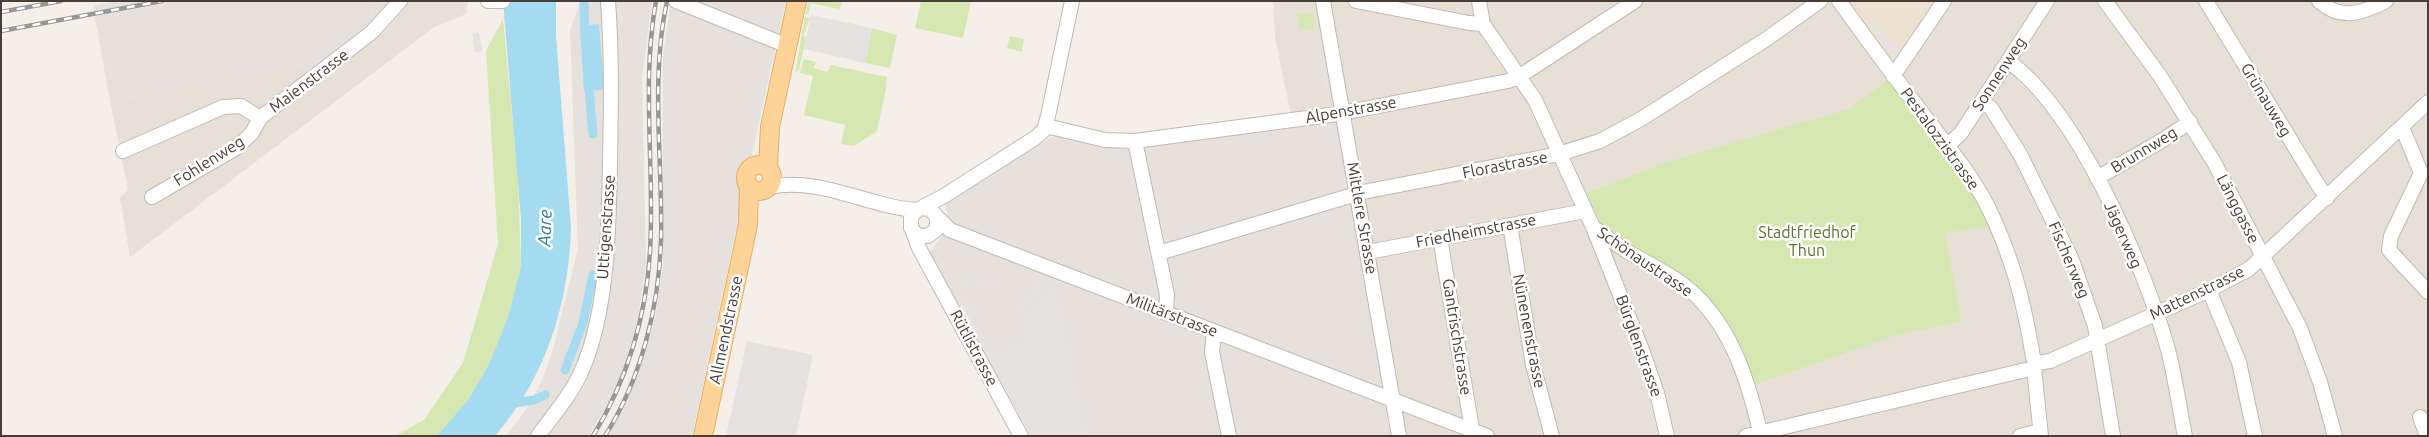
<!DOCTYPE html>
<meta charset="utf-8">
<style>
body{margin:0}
#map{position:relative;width:2429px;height:437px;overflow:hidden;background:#f4efe8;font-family:Ubuntu,sans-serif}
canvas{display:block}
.frame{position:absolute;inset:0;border:2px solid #473f37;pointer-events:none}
</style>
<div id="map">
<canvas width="2429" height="437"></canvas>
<div class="frame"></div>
</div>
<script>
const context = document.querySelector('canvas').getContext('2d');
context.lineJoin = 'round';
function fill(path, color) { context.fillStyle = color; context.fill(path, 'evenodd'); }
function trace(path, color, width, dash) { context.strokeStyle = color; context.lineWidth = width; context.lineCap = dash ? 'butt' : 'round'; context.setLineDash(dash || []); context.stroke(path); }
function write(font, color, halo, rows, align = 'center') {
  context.font = font + ' Ubuntu,sans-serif'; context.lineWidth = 5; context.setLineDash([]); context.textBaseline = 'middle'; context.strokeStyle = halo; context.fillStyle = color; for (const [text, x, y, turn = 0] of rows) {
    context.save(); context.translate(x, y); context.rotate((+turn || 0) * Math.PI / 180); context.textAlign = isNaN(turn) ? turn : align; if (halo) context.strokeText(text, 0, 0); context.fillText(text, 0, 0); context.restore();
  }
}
const residential = new Path2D(`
 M371,1H468L466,14L434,27L130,257L120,198L128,190L110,101L307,65L376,28Z
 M1273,1H2428V436H1399L1291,115L1275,37Z`);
const industrial = new Path2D(`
 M115,1H371L376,28L316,77L307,65L110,101L93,6Z
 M580,1H652L642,77L646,263L639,314L626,363L613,394L589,436H506L529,405L542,380L552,353L578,249L570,31Z
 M671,1H786L751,158L741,173L743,198L692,436H609L627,401L644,357L655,318L663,266V56Z
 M1344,113L1399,436H1031L929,253L949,227L945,202L1063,130L1105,140Z`);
const education = new Path2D(`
 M1839,1H1944L1899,70Z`);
const green = new Path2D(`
 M808,1H843L839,9L811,3L808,15L806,14Z
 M921,1H971L963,38L915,28Z
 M1313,13L1314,29H1299L1298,14Z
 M805,17L810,18L803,36L806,37L799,70L795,73Z
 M503,19L518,178L521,266L508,317L489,364L468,400L441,432L437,436H395L424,420L463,363L498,244L486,51Z
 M872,28L897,35L890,68L865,63Z
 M1010,36L1024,39L1022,52L1007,48Z
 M804,59L816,62L814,68L828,72L831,65L887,77L886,89L877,131L854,146L841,144L845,125L804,115L813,76L800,73Z
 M1893,76L1996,225L1945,233L1961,321L1893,336L1748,387L1706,306L1593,227L1582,195L1667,162L1849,109Z`);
const parking = new Path2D(`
 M811,15L872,28L865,63L804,49Z
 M1869,23H1877L1900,55H1892Z
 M479,32L482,51L475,52L472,33Z
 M1326,52L1333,87L1323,88L1318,54Z
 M966,275L972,279L966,290L960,287Z
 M977,277L999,285L997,290L975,282Z
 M1038,281L1044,285L1023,312L1018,308Z
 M1054,281L1073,373L1086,436H1034L989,358L1030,337L1020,322Z
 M970,298L977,314L972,317L984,340L978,343L958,304Z
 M747,341L813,355L796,436H726Z`);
const water = new Path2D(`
 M503,1H556V36L571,227C569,303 546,377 495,436H437L468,400L489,364L508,317L521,266V220Z
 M599,24L604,90L584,91L580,26Z`);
const canal = new Path2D(`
 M584,2L585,37
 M588,79L593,134
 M565,370L583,323L593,275
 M509,404L534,400L545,395`);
const minor = new Path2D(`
 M488,1H503
 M676,1L788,46
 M1323,1L1399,436
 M1356,1L1469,23L1483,24
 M1479,1L1483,24L1535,100L1593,227L1642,350L1657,393L1667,436
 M1839,1C1864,35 1888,69 1914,102C1939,136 1967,167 1987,205C2012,255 2024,302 2033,357L2037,363
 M2105,1L2160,76L2214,162L2300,328L2320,382L2335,436
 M2206,1L2318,185L2327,198
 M2319,1C2341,21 2363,13 2386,1
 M2008,61C2078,111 2143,264 2167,346C2175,375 2179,406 2185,436
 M1893,76L1944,1
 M1982,101L1991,108L2020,154L2072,260L2095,326L2113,436
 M1046,126L1105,140L1135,141L1337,114L1508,81L1520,76L1635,1
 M2402,127L2421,173L2391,236L2389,250L2428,292
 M1135,141L1167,295L1166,313
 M1948,145L1961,133L2047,1
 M123,151L223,107L241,106L260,118L372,32L400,1
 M2097,178L2161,141L2190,122
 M769,187C820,176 868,207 917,210
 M152,197L236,148L252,133L260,118
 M921,208L930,209L937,217V229L928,236L917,235L911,228V217L917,210L944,196L1035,138L1044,130L1048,116L1072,1
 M937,217L950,230L1487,436
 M1510,225L1533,365L1552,436
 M1594,228C1604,235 1614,243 1625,250C1643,261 1663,270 1681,283C1730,319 1748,379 1761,436
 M913,232L919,248L1021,436
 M1440,238L1473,435
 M1368,252L1585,211
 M1159,253L1363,192L1559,154L1600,141L1641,119L1765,40L1820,1
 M2209,290L2239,362L2255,436
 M1214,332L1212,352L1229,436
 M2037,363L2050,361L2209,290L2249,269L2428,102
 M2037,363L2034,368L2041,436
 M2420,417L2427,436
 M538,436C553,415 572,394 582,370C608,311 609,224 610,161C611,107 612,55 608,1
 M1746,436L2034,368
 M2020,436L2040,431`);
const major = new Path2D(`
 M746 178a13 13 0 1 1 26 0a13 13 0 1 1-26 0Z
 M768,168L770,127L797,1
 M703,436L744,244L748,224L749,186`);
const rail = new Path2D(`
 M1,12L61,1
 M1,31L162,1
 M593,436C627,380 646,317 650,252C655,168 641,85 656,1
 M605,436C641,379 659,308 661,240C663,161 650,80 667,1`);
const streetNames = [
 ["Sonnenweg",1999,74,-57],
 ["Maienstrasse",309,81,-37],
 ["Grünauweg",2266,100,59],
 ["Alpenstrasse",1351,110,-10],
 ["Pestalozzistrasse",1940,139,54],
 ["Brunnweg",2144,150,-31],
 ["Fohlenweg",209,161,-32],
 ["Florastrasse",1505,165,-11],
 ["Länggasse",2238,209,63],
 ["Mittlere Strasse",1362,218,80],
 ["Uttigenstrasse",606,227,-86],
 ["Friedheimstrasse",1476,231,-11],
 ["Jägerweg",2123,235,66],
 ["Fischerweg",2069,260,67],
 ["Schönaustrasse",1645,262,34],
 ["Mattenstrasse",2197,293,-26],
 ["Militärstrasse",1172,315,21],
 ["Allmendstrasse",726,330,-78],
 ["Nünenenstrasse",1529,331,79],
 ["Gantrischstrasse",1457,337,81],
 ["Bürglenstrasse",1639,346,70],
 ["Rütlistrasse",974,348,62]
];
const parkNames = [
 ["Stadtfriedhof",1807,233],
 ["Thun",1807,251]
];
const waterNames = [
 ["Aare",545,228,-88]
];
fill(residential, '#e8e0d6');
fill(industrial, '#e6e1dd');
fill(education, '#ede2d2');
fill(green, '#d6e8b1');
fill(parking, '#e5e2e0');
fill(water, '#a5dbf0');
trace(canal, '#a5dbf0', 9);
trace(minor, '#c2b8ae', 16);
trace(major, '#e3ae67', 20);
trace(minor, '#fff', 14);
trace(major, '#fdd398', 18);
trace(rail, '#979797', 4.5);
trace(rail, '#fff', 2.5, [8]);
write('16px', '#473f37', '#fff', streetNames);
write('16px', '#52792a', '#fff', parkNames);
write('italic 18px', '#2b7a9b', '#fff', waterNames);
</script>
